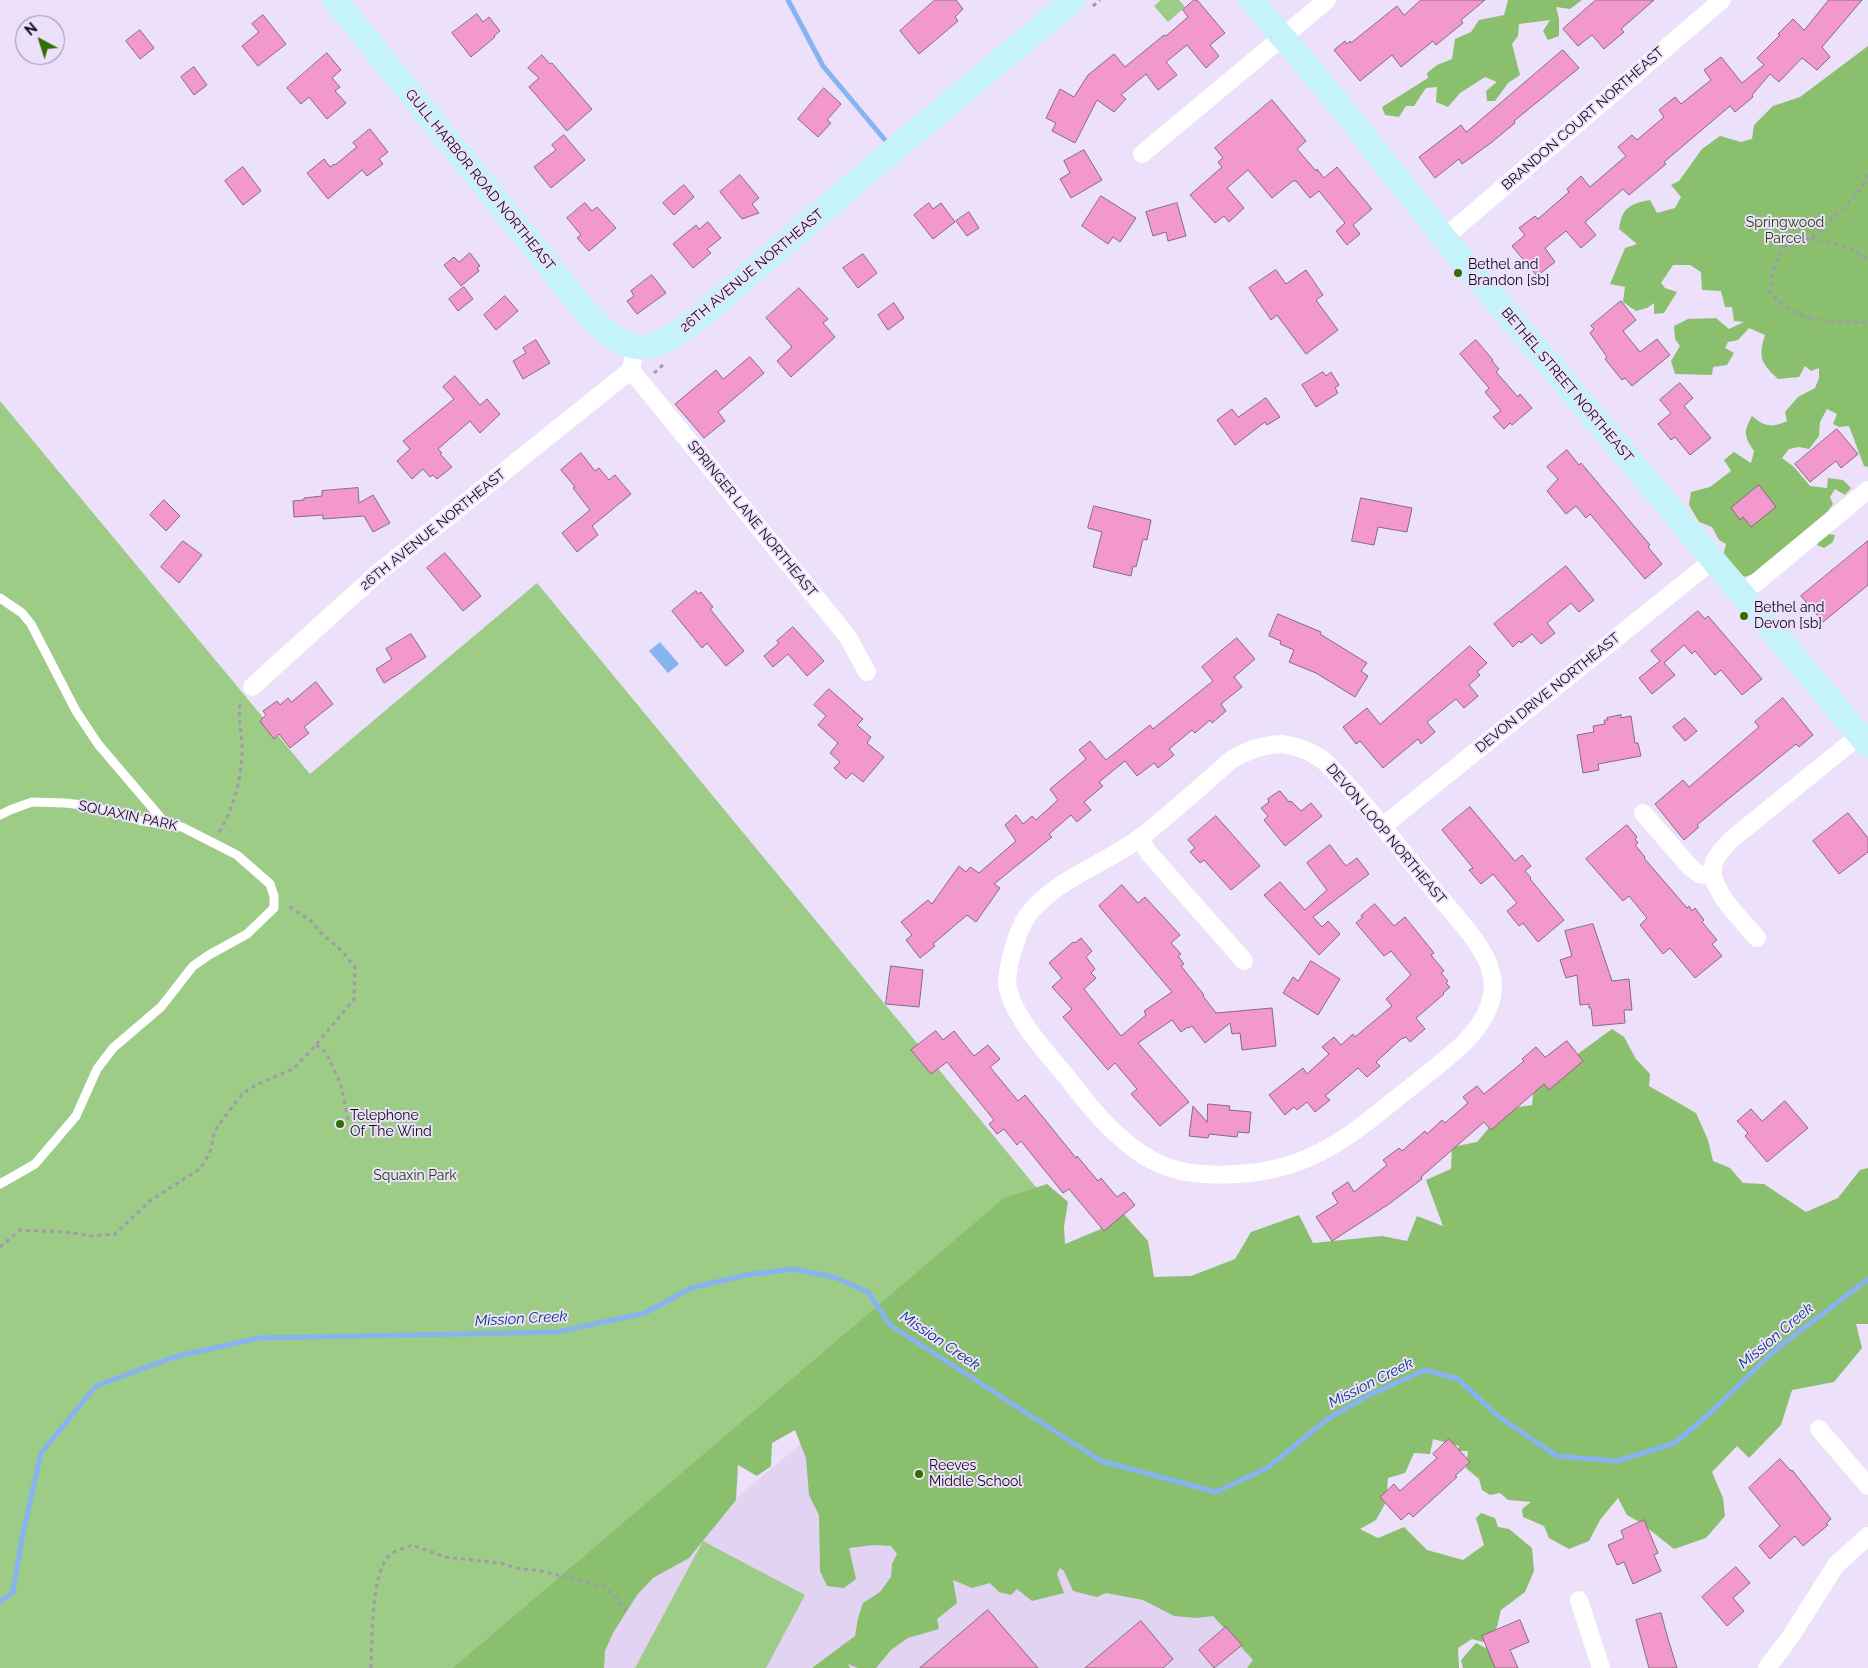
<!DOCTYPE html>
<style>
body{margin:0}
#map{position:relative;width:1868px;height:1668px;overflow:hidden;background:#ece0fa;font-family:Raleway,sans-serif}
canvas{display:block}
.north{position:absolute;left:15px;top:15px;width:50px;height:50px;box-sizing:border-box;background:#ece0fa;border:1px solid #938a9d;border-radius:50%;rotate:320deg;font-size:14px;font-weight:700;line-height:20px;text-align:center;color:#0d0911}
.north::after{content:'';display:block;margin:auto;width:18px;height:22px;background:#326f01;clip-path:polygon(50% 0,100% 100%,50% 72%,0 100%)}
</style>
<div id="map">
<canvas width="1868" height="1668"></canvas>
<div class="north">N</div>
</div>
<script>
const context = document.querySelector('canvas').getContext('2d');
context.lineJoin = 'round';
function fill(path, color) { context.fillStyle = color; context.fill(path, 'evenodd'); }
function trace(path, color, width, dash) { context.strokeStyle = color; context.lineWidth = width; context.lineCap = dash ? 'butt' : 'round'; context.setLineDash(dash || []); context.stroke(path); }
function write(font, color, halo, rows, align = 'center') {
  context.font = font + ' Raleway,sans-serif'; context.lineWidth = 4; context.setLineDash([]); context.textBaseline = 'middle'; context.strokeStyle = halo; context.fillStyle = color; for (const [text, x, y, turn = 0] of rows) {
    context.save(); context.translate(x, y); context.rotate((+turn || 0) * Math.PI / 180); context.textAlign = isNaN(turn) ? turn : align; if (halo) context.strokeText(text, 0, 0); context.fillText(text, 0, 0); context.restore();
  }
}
const built = new Path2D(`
 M851,1401L1399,1668H536Z`);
const green = new Path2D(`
 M1161,0H1179L1185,7L1168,22L1154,6Z
 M0,401L310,774L537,583L1040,1192L477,1668H0Z
 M703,1541L805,1595L766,1668H635Z`);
const forest = new Path2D(`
 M1508,0H1582L1570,9L1556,7L1559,19V36L1548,40L1543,31L1550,20L1519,24L1518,36L1512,44L1520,75L1508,83L1495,101H1487L1486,91L1497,82L1485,77L1460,93L1448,107L1436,102L1437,87L1426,88L1414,106H1406L1399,117L1385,115L1382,107L1428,78L1427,73L1437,65L1452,59L1455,39L1471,32L1479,20L1504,15Z
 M1868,46V467L1864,466L1849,426L1839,427L1833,424L1837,414L1827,409L1820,422L1819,436L1809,449L1799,447L1789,449L1782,458L1794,467L1810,486L1827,488L1828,478L1843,480L1851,488L1845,495L1835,489L1830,497L1833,504L1828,511L1832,514L1827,534L1835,535L1833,542L1824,548L1817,545L1822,534L1763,571L1744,577L1737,569L1722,560L1726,544L1719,540L1712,527L1699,522L1689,505L1691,492L1710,487L1731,471L1724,460L1734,452L1751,463L1754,451C1744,436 1743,432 1752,416C1765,427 1772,428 1787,421L1785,412L1798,397L1815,388L1819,378V368L1811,371L1805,366L1799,377L1778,379C1761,363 1758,358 1765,335L1749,328L1738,340L1728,342L1725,348L1734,353L1727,365L1713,367L1712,375L1675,374L1671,361L1680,346L1675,339L1674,326L1688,319L1716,318L1729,329L1744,322L1734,321L1732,307H1725L1721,291L1702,290L1701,272L1690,265H1673L1661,283L1665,288L1677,292L1664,313L1654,314V303L1647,308L1636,311L1623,302L1625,287L1610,284L1625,248L1637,244L1619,229C1622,208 1629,204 1650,200L1657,213L1675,208L1681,197L1671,185L1679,181L1702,149L1720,136L1741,142L1752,139L1754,125L1773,106L1800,97Z
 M1612,1029L1624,1037L1636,1059L1650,1074L1649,1086L1696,1113L1708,1140L1713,1161L1730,1168L1743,1183L1764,1184L1806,1212L1838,1198L1860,1170L1868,1168V1324H1856L1862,1348L1834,1382L1792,1390L1781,1425L1749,1458L1737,1446L1712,1472L1723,1498L1725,1516L1706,1538L1674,1549L1641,1523L1627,1515L1618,1498L1600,1520L1589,1541L1569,1549L1549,1538L1544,1526L1523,1517L1522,1509L1531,1502L1508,1500L1500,1493L1490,1495L1482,1490L1479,1479L1466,1468L1468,1451H1458L1459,1446L1433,1439L1430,1454L1414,1453L1405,1473L1388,1478L1386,1502L1376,1520L1360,1529L1378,1538L1404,1527L1427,1550L1463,1560L1484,1545L1476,1518L1481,1513L1495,1518L1498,1527L1509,1529L1532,1548L1534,1571L1525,1592L1501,1610L1497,1627L1487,1643L1472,1639L1458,1648L1459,1668H1247L1253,1660L1213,1616L1197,1618L1174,1616L1143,1600L1106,1593L1097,1597L1073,1591L1064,1571L1060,1568L1057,1574L1064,1593L1032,1601L1017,1589L1011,1595L999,1592L990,1583L972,1588L953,1580L957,1603L937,1619L939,1629L908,1638L891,1650L876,1668H858L848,1664L850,1668H812L855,1636L858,1618L863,1603L880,1592L891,1577L892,1564L897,1554L891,1546L874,1545L849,1548L856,1579L844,1588L827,1586L820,1571L819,1515L809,1495L806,1458L795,1430L772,1443L771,1466L757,1476L738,1465L736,1500L689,1558L653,1578L637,1595L613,1633L605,1651L604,1668H453L1004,1198L1047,1184L1068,1202L1064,1227L1065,1244L1101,1229L1100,1221L1121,1211L1148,1241L1154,1277L1191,1276L1235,1259L1251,1232L1299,1215L1313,1243L1382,1236L1407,1241L1417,1216L1443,1226L1426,1180L1451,1169L1452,1147L1477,1142L1505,1109L1532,1105L1534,1086Z
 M1476,1643L1499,1655L1497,1668H1463L1461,1660Z`);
const water = new Path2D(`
 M660,642L679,664L668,673L649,651Z`);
const stream = new Path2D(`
 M788,0L823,66L885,140
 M0,1602L13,1592L22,1538L41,1453L96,1386L174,1357L259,1338L557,1332L645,1313L691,1288L746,1275L793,1269L834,1277L868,1292L890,1325L1101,1461L1216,1492L1267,1468L1326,1420L1369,1395L1425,1370L1458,1379L1499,1417L1557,1456L1617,1461L1675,1443L1711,1412L1774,1351L1868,1279`);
const building = new Path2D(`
 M935,0H956L963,9L955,17L958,21L919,54L900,31Z
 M1194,0H1197L1225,33L1210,45L1219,56L1206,68L1187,45L1166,62L1177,75L1158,90L1146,74L1121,95L1126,99L1114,112L1097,100L1075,143L1052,131L1056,123L1046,118L1060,89L1074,97L1088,75L1114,54L1125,67L1164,35L1166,36L1188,17L1183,10Z
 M1421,0H1485L1461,20L1463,23L1436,45L1433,41L1401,67L1392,55L1360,81L1334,50L1345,41L1347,44L1350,41L1351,43L1397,6L1404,15Z
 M1596,0H1654L1621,29L1624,32L1604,49L1592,35L1578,46L1563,29Z
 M1829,0H1862L1822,47L1830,57L1817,70L1802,58L1779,82L1770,74L1752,95L1753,97L1735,112L1730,106L1664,162L1666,164L1629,195L1623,189L1585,222L1596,235L1581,248L1566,231L1545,248L1555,262L1537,276L1512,246L1525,235L1519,228L1535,216L1538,219L1569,192L1567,189L1581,176L1590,187L1626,156L1618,147L1632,135L1637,140L1664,117L1659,110L1675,97L1681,104L1711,80L1704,70L1721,57L1742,83L1764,65L1757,58L1780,35L1778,34L1793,19L1804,30Z
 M477,14L483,22L489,17L500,31L494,36L495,37L471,57L452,33Z
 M263,15L286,44L258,66L242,46L259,32L252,24Z
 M140,30L154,48L140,59L126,41Z
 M1563,50L1579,68L1514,121L1515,123L1492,142L1462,164L1459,159L1435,178L1419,157L1461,125L1466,132Z
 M327,53L341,70L332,78L340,87L335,91L346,103L327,119L309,97L301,104L287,88Z
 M542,55L550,64L552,63L592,109L567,131L529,87L539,78L528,68Z
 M194,67L207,85L194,95L181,77Z
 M824,88L841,104L827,120L831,123L818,137L798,119Z
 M1272,100L1306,141L1297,149L1316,171L1317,169L1324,178L1337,167L1372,209L1353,225L1360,234L1347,245L1336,231L1345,223L1319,191L1310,198L1296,181H1293L1272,198L1248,170L1227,188L1244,208L1229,222L1224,216L1215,223L1190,195L1222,167L1218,162L1223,158L1215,148Z
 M370,129L388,152L379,159L383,164L367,176L362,170L328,199L307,173L324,159L330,167L334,164L335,165L357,147L353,143Z
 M564,135L585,160L551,188L534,167L556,150L552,145Z
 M1084,150L1102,180L1071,198L1060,179L1070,173L1064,161Z
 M243,167L261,191L243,205L225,181Z
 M740,175L759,198L752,204L759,213L742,219L720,192Z
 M684,185L694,197L674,215L663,203Z
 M1101,196L1136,218L1120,242L1113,237L1108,244L1082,226Z
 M585,203L592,211L597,207L616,228L589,251L577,238L581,235L567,218Z
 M929,203L933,209L941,203L955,222L933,239L914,215Z
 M1177,203L1186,236L1168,241L1166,232L1153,236L1146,212Z
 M969,212L979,228L967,236L956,221Z
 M708,222L721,238L707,249L711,253L693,268L673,244L696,225L699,229Z
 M470,253L480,266L477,268L479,271L461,286L444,265L454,257L459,262Z
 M863,254L877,273L858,288L843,268Z
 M1276,270L1286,284L1306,270L1323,295L1316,300L1338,330L1306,354L1277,315L1271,320L1249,288Z
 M652,275L666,293L637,314L627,301L634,296L631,291Z
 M464,287L473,299L458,311L449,299Z
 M799,288L828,319L823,323L835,337L791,377L777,361L792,347L766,318Z
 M505,296L518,311L496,330L484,315Z
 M1621,301L1636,320L1623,331L1640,352L1657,339L1670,355L1632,386L1625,378L1622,380L1605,359L1607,357L1590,333L1594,329L1591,326Z
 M894,303L904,318L888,330L878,315Z
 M536,340L550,363L523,379L513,361L526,353L523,348Z
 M1476,340L1493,360L1492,361L1499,369L1496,372L1518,397L1520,394L1532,408L1512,425L1510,423L1504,429L1493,417L1501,411L1485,392L1489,388L1460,354Z
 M750,357L764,373L718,412L725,421L704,438L675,404L716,370L723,379Z
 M1323,372L1326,376L1331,372L1339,385L1335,388L1338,393L1316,407L1302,385Z
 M455,376L480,405L487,399L500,414L480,433L470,421L438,449L442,453L440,454L452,467L437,479L433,475L430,477L423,469L412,479L397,461L410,449L403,441L454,399L443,387Z
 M1680,383L1693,398L1684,406L1711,438L1690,455L1675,437L1671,440L1658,424L1671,413L1660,400Z
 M1266,398L1280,417L1267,425L1265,422L1235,445L1217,420L1232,409L1238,417Z
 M1837,429L1858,454L1841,468L1836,461L1810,482L1795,464Z
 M1567,450L1579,465L1581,463L1650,545L1648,547L1662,564L1645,579L1590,514L1586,518L1576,506L1566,514L1547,491L1558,479L1547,467Z
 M581,453L595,471L599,468L609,480L615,475L631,494L592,526L598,535L577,552L562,533L590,510L573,488L575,487L561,470Z
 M1759,485L1776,507L1751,527L1743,517L1740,520L1731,508Z
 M358,488L359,503L373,495L390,523L373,532L364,516L323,519V515L294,517L293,501L304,500V498L322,496V491Z
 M1361,498L1412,508L1407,532L1378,527L1374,545L1352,541Z
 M164,500L180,516L166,531L150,515Z
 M1094,506L1151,520L1147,540L1143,539L1136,567L1133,566L1131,576L1093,567L1102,532L1088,528Z
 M183,541L202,555L179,583L161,567Z
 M1868,541V585L1823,622L1801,596Z
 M445,553L481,596L463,611L427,568Z
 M1566,566L1594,600L1579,612L1571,603L1547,623L1555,633L1541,644L1532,634L1521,643L1519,641L1513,647L1494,624Z
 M696,591L698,594L701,592L713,607L710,609L744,651L726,666L707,643L702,648L672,611Z
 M1698,611L1705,619L1708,616L1762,679L1742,695L1721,670L1715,675L1695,651L1692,654L1684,645L1664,663L1675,675L1652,694L1639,678L1660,661L1651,651Z
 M1278,614L1321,632L1320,634L1367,663L1361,671L1368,676L1355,697L1316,673L1289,662L1294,650L1280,644L1281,641L1269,636Z
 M793,627L824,661L807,676L788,654L773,667L764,656L779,643L777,641Z
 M411,634L426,657L384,683L376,669L392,659L386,649Z
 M1237,638L1255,659L1234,677L1242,687L1221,704L1226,711L1212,723L1210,720L1195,733L1192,730L1169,749L1174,755L1158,768L1154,763L1137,776L1125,761L1099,782L1103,786L1084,802L1091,810L1077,822L1071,815L1049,834L1052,837L994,884L1000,888L976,922L967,915L933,944L935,946L920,958L906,940L912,935L901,922L928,900L932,904L959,866L966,872L970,867L979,873L1016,841L1005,825L1016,815L1023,824L1032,816L1036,820L1058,800L1050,789L1086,759L1079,750L1090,741L1106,760L1150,725L1153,729L1213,681L1202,667Z
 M1470,646L1487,663L1477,672L1480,675L1469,685L1478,696L1464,708L1456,699L1427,722L1435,732L1421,744L1418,739L1383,768L1360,741L1356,744L1343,727L1367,708L1380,724Z
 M316,682L333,704L304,727L309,733L290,748L279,734L274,739L260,721L266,715L263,711L277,701L280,705L288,698L291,702Z
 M829,689L863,719L857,725L871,737L867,743L884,757L863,782L852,773L846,779L834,768L840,762L830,753L838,743L818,725L826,716L814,705Z
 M1783,698L1813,735L1799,747L1796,744L1727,800L1697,825L1699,827L1684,840L1655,804L1683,780L1689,787L1759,727L1755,722Z
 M1621,715V718L1631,716L1635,743H1638L1641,756L1598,764L1599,770L1583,773L1577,735L1594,732L1593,726L1605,724L1604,720H1608L1607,718Z
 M1685,718L1697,731L1685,741L1673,727Z
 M1280,791L1289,802L1291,801L1301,811L1311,803L1322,816L1285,846L1264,820L1268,816L1261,808L1269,802L1268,799Z
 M1470,807L1515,861L1522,855L1531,866L1525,871L1531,878L1530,879L1564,920L1538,942L1523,923L1519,926L1507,911L1517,903L1493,874L1481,884L1469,870L1473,868L1442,830Z
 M1848,813L1868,838V852L1839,874L1813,841Z
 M1216,816L1260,866L1231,890L1204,860L1200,863L1190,852L1195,848L1188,840Z
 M1627,825L1637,837L1635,839L1638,843L1635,845L1645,857L1644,858L1687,908L1689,906L1692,911L1695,908L1704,920L1702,922L1717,940L1712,944L1722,956L1695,978L1670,948L1663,954L1640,925L1647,918L1629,896L1623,901L1586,859Z
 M1330,845L1346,866L1357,858L1369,874L1313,917L1322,927L1328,921L1340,934L1319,955L1264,895L1280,882L1305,910L1327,890L1307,863Z
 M1122,885L1138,903L1145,897L1180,935L1171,943L1181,954L1178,956L1184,964L1181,966L1204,995L1203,996L1216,1013L1272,1008L1276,1046L1242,1050L1240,1033L1232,1034L1230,1023L1205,1043L1192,1026L1189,1028L1188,1027L1181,1032L1172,1020L1138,1043L1189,1102L1160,1126L1131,1094L1137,1089L1115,1063L1108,1070L1063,1017L1072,1009L1052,987L1062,978L1049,963L1073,942L1075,943L1081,938L1092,951L1086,957L1095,969L1091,973L1096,978L1084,989L1121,1036L1146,1015L1144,1011L1172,992L1099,906Z
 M1375,904L1394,926L1405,917L1434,953L1431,955L1444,971L1441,973L1448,981L1446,983L1450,987L1443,993L1444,994L1416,1018L1425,1029L1410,1042L1406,1037L1401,1039L1376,1062L1380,1066L1367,1077L1358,1068L1325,1096L1330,1100L1315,1112L1307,1102L1297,1110L1294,1107L1285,1115L1269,1095L1303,1068L1307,1074L1329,1054L1322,1047L1334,1037L1341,1045L1353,1034L1355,1037L1392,1006L1386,999L1411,975L1391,951L1384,956L1356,923L1363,917L1361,916Z
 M1593,924L1612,981L1629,979L1632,1010H1624L1625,1023L1593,1026L1591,1008H1589V1004L1580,1005L1577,975L1566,978L1560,960L1572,956L1565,931Z
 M1311,961L1340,979L1318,1015L1283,993L1293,977L1298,981Z
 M891,966L923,970L919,1007L886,1004Z
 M936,1031L943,1040L954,1031L974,1056L988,1045L1000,1059L990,1067L1018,1101L1025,1095L1076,1158L1077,1156L1098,1181L1101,1178L1117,1197L1124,1192L1135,1205L1104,1231L1069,1189L1063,1193L1021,1141L1017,1145L1004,1129L997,1134L989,1124L994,1120L947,1062L931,1074L911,1050Z
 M1567,1041L1583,1061L1549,1090L1544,1084L1491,1130L1484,1122L1421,1177L1422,1179L1389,1204L1332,1241L1316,1217L1338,1203L1332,1193L1348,1182L1354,1192L1387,1165L1383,1160L1399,1148L1402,1151L1425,1131L1427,1134L1442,1120L1445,1123L1468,1103L1463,1097L1477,1086L1484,1094L1524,1061L1522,1059L1536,1047L1545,1057Z
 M1785,1101L1808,1128L1767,1162L1745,1136L1748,1133L1737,1121L1751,1109L1762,1121Z
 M1208,1104L1230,1106L1229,1110L1251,1112L1249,1133L1238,1132L1237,1137L1209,1134L1208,1138L1189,1136L1193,1106L1207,1122Z
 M1449,1439L1470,1462L1455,1476L1457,1477L1413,1517L1409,1513L1401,1520L1380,1497L1394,1484L1400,1491L1437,1458L1433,1454Z
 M1780,1459L1791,1471L1792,1470L1831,1519L1826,1524L1828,1525L1803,1546L1795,1536L1770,1559L1759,1546L1780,1526L1749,1488Z
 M1644,1520L1658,1553L1654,1555L1661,1571L1633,1584L1624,1562L1617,1565L1608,1545L1624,1538L1621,1531Z
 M1736,1567L1750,1583L1733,1598L1744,1611L1727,1626L1702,1597Z
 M988,1610L1038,1668H920Z
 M1661,1613L1668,1639L1677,1668H1649L1636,1620Z
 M1520,1620L1529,1642L1510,1650L1518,1668H1495L1482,1636Z
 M1141,1621L1173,1659L1163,1668H1085Z
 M1226,1627L1242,1645L1214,1668L1199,1650Z`);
const path = new Path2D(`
 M1093,6L1100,0
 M1868,175L1856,196L1811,238L1799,243L1783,247L1772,274L1770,291C1793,324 1831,321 1868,323
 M1811,238L1851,248L1868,260
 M654,373L664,364
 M219,832C235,807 243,772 242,742C241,728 237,715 241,700
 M316,1045L326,1052L341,1085L348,1120
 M0,1247L20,1230L64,1232L93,1236L115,1234L151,1200L201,1168L210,1152L215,1130L242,1094L256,1085L293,1069L316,1045L354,999L355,968L343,952L321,933L311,921L286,904
 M371,1668C372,1642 371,1575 388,1557C393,1551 405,1548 412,1545L445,1557L500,1563L516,1568L541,1571L603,1586L617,1598L626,1610`);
const lane = new Path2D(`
 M0,598L22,613L31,624L76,711L98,744L166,824
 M0,815L10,810L32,802L65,803L91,806L142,821L182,827L237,855L270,884L274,896V908L247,934L209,955L193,966L161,1007L113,1048L97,1069L76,1116L35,1164L0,1184`);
const street = new Path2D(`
 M1142,154L1327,0
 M1444,238L1722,0
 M631,370L848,637L867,672
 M1741,595L1868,490
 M252,687L379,572L631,370L635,348
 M1282,744C1298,746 1310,751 1323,760C1365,801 1400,849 1437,894C1455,916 1484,945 1491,972C1499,1002 1480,1027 1461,1046C1440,1064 1419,1081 1397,1098C1350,1136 1312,1167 1249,1173C1220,1176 1185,1176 1158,1163C1144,1157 1132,1148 1121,1138C1100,1120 1083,1098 1066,1076C1047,1053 1015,1019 1008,989C1004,973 1018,928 1028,915C1055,879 1106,864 1141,837C1172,813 1201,786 1231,760C1248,750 1262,745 1282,744Z
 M1643,813L1690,867L1699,874L1713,876
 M1382,827L1713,560
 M1139,838L1149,853L1244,961
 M1757,938C1742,920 1703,885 1715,860C1719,852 1726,845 1732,839L1860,735
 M1819,1429L1868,1486
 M1579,1600L1601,1668
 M1767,1668L1791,1636L1836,1565L1868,1536`);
const secondary = new Path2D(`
 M335,0L588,314C631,360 650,354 697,319L883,159L1073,0
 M1251,0L1330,93L1444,238L1868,745`);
const markers = [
 [1458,273,5,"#326f01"],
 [1744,616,5,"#326f01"],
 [340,1124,5,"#326f01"],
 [919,1474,5,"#326f01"]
];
const streetNames = [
 ["BRANDON COURT NORTHEAST",1583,119,-41],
 ["GULL HARBOR ROAD NORTHEAST",480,180,51],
 ["26TH AVENUE NORTHEAST",752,271,-40],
 ["BETHEL STREET NORTHEAST",1567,385,50],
 ["SPRINGER LANE NORTHEAST",752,519,51],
 ["26TH AVENUE NORTHEAST",433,530,-39],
 ["DEVON DRIVE NORTHEAST",1548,693,-39],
 ["SQUAXIN PARK",128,816,12],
 ["DEVON LOOP NORTHEAST",1386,834,50]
];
const parkNames = [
 ["Springwood",1785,223],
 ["Parcel",1785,239],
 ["Squaxin Park",415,1176]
];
const poiNames = [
 ["Bethel and",1468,265],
 ["Brandon [sb]",1468,281],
 ["Bethel and",1754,608],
 ["Devon [sb]",1754,624],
 ["Telephone",350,1116],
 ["Of The Wind",350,1132],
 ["Reeves",929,1466],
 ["Middle School",929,1482]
];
const waterNames = [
 ["Mission Creek",521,1319,-3],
 ["Mission Creek",1776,1336,-40],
 ["Mission Creek",940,1341,34],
 ["Mission Creek",1371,1383,-27]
];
fill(built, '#e2d3f3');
fill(green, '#9dcc86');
fill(forest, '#89bf6d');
fill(water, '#88b3f1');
trace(stream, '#88b3f1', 5);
fill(building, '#f398cc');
trace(building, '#856c79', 1);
trace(path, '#a299ad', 3, [4, 4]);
trace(lane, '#fff', 9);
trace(street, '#fff', 18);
trace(secondary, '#c5f3fa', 25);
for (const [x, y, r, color] of markers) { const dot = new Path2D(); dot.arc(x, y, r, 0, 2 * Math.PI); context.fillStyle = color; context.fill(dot); trace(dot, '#ece0fa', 2); }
write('14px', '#0d0911', '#ece0fa', streetNames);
write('14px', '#204309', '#ece0fa', parkNames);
write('14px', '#0d0911', '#ece0fa', poiNames, 'left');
write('italic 15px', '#003678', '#ece0fa', waterNames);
</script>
